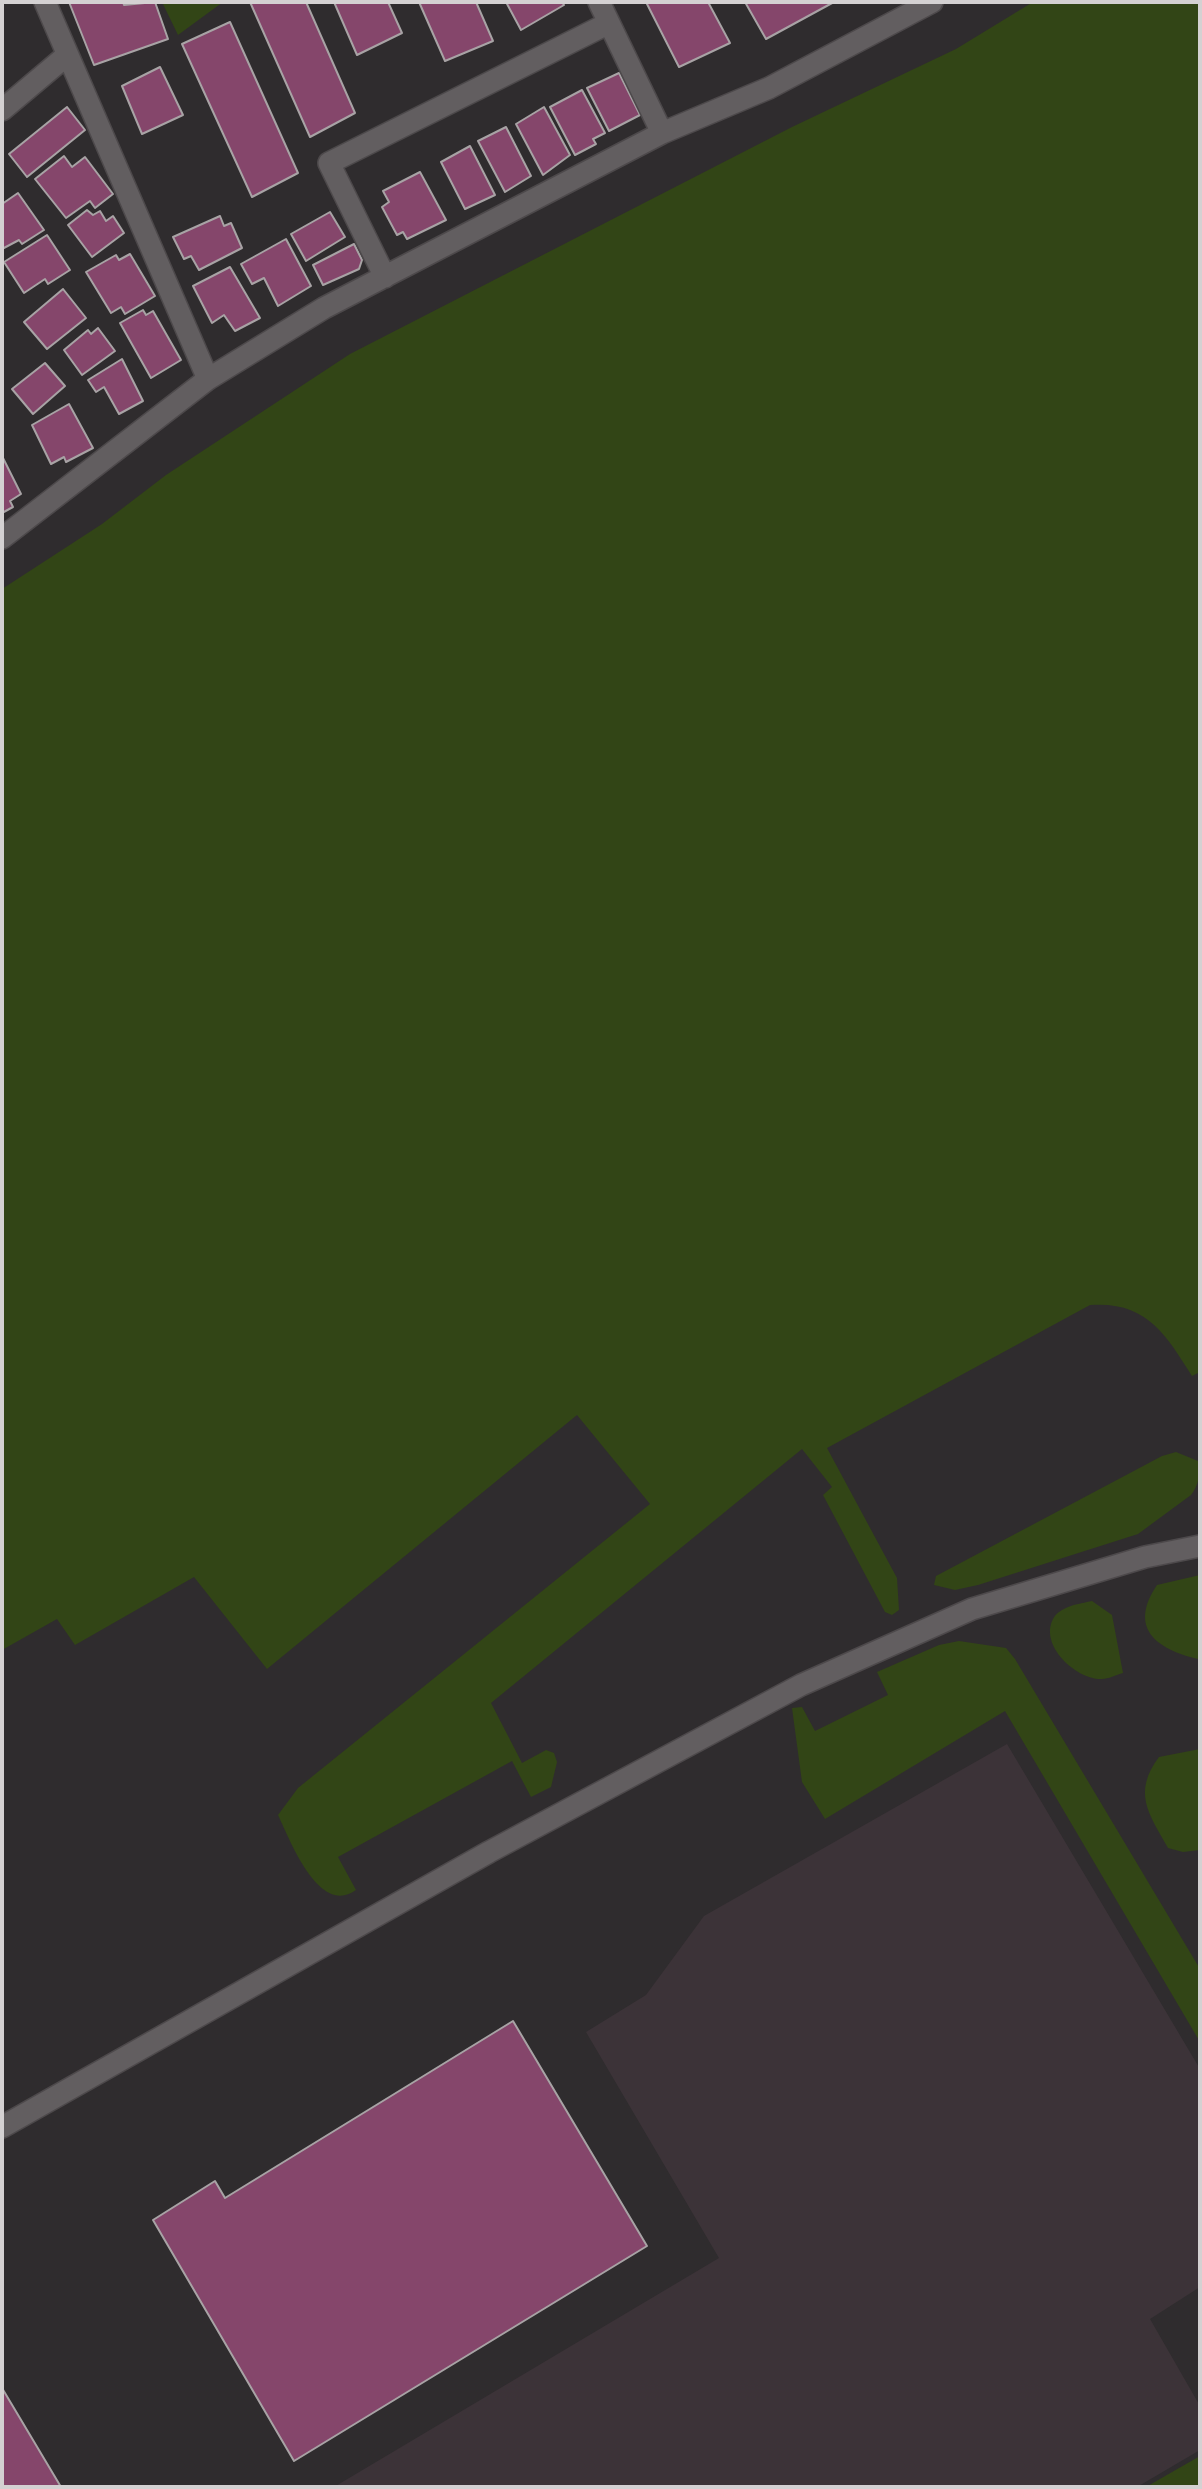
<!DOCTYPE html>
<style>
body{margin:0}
#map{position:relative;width:1202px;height:2489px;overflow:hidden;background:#2f2c2e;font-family:Ubuntu,sans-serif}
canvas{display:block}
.frame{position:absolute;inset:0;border:4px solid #d4d1d2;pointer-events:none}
</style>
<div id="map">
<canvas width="1202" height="2489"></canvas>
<div class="frame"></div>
</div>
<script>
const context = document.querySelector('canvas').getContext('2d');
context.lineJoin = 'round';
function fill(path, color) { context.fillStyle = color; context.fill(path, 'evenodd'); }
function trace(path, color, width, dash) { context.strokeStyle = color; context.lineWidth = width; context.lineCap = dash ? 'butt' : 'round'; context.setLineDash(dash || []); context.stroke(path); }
const built = new Path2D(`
 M1007,1744L1200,2069V2287L1150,2319L1200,2406V2450L1137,2487H334L719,2258L586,2032L646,1995L704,1916Z`);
const green = new Path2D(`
 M162,2H223L178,35Z
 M1033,2H1200V1372L1192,1376C1165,1333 1146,1301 1090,1305L827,1448L897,1578L899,1610L892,1615L885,1612L823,1495L832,1487L802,1449L491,1703L522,1763L546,1750L554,1753L557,1762L551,1787L531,1797L512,1761L338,1857L356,1890C319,1917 290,1840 278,1815L298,1788L650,1504L577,1415L267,1669L194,1577L75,1645L57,1619L2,1650V589L102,524L166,475L350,354L792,127L956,49Z
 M1176,1452L1198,1461C1202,1472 1198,1486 1191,1495L1138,1534L978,1585L955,1590L934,1585L936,1576L1162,1456Z
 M1200,1575V1659H1198C1156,1649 1128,1628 1157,1585Z
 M1092,1601L1112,1615L1123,1673C1116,1675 1108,1679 1102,1679C1077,1680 1039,1646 1053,1619C1060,1606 1079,1604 1092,1601Z
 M959,1641L1006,1648L1015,1659L1200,1969V2042L1005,1711L825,1819L802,1782L792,1708L802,1707L815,1731L888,1695L877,1672L939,1645Z
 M1200,1749V1850L1183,1852L1168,1848C1149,1814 1132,1793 1159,1757Z
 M1200,2456V2487H1146Z`);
const building = new Path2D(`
 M69,2H123L124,5L155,2L168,39L94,65Z
 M250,2H306L355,113L310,137Z
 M334,2H388L402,33L357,55Z
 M419,2H476L493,41L445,61Z
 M506,2H562L564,5L521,30Z
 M646,2H708L730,43L679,67Z
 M745,2H834L766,39Z
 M230,22L298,173L252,197L182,44Z
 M160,67L183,115L142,134L122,86Z
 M619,73L640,115L609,131L587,88Z
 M582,90L605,133L593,139L596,144L575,155L550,107Z
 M67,107L85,130L27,177L9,154Z
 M544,107L570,155L543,175L516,124Z
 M506,127L531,176L505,192L478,141Z
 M470,146L495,195L465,209L441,162Z
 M64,156L72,167L85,157L113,194L95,208L90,201L66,218L35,179Z
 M420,172L446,220L407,239L403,232L397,235L382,207L389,202L383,191Z
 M18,193L44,230L22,244L19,240L2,249V204Z
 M87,210L93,215L100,211L106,221L113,216L124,233L92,257L68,225Z
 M330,212L345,237L306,261L291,234Z
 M220,216L224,226L231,223L242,248L199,270L191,256L184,259L173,237Z
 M47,235L70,270L48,284L45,279L24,293L4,262Z
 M286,239L311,286L278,306L264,278L252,284L241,264Z
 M354,244L362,260L359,269L323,285L313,265Z
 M130,254L155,296L125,314L121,307L111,313L86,272L116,255L119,260Z
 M230,267L260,318L235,331L224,315L212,323L193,286Z
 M63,289L86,318L47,349L24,322Z
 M143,310L146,315L153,311L181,360L151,378L120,323Z
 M98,328L115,351L82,375L64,350L88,330L91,334Z
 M122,359L143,401L119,414L104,387L96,392L88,380Z
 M45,363L65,386L33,414L12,389Z
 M69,404L93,448L66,462L64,457L51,464L32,425Z
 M2,456L21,494L10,501L13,507L2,513Z
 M513,2021L647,2246L294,2461L153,2220L215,2181L225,2198Z
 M2,2388L61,2487H2Z`);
const minor = new Path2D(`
 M45,2L208,379
 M599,2L662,133
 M2,110L66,56
 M385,277L329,163L609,23
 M2,538L208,379L324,308L662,133L769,88L932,2
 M2,2127L489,1852L801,1685L972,1609L1145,1557L1200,1546`);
fill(built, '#3c3338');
fill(green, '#324516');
fill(building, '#85466b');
trace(building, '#a8a3a5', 2);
trace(minor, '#4d494b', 24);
trace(minor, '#625e60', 21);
</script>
